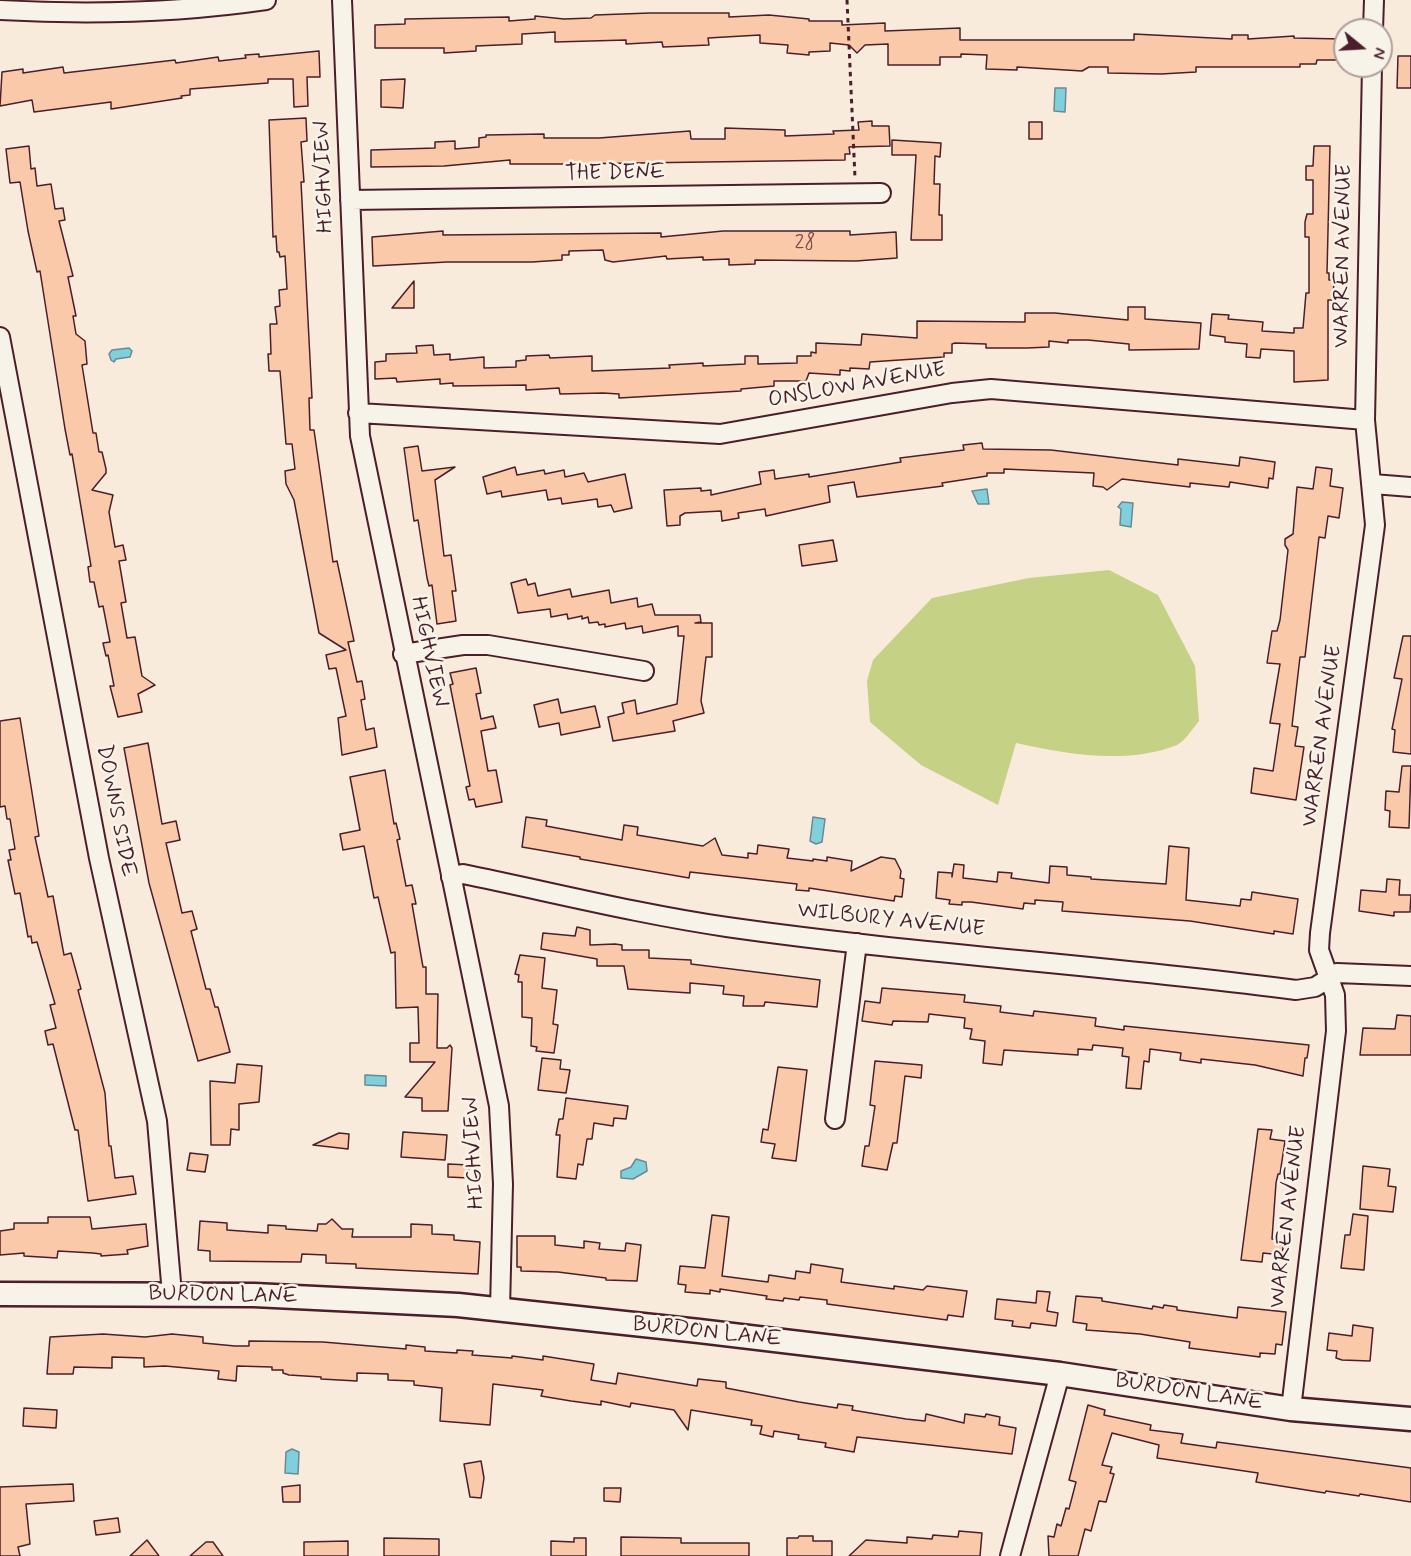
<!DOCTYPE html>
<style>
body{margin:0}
#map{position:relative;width:1411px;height:1556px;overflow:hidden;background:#f8ebdb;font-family:Mynerve,sans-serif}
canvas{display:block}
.north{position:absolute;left:1333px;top:18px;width:60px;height:60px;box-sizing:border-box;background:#f7f3e8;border:2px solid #b29e9c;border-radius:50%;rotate:108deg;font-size:16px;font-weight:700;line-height:24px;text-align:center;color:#4a1f2b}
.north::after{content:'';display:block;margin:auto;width:21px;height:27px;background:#4a1f2b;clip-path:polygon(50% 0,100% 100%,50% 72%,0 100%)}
</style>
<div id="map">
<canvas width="1411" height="1556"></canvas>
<div class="north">N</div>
</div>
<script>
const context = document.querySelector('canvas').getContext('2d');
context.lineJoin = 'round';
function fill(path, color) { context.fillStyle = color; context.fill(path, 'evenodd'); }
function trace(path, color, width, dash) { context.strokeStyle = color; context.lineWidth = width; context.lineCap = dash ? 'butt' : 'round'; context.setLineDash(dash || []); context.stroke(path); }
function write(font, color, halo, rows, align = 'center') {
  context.font = font + ' Mynerve,sans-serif'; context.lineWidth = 5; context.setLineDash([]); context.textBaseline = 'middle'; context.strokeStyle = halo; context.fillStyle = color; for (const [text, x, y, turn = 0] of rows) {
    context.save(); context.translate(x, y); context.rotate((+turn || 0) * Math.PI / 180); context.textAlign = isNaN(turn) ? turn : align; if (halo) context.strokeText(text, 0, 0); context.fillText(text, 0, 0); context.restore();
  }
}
const green = new Path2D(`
 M1109,570L1158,595L1195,666L1199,721C1193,728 1185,741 1177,745C1127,765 1066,754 1016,743L998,805L921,765L870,722L867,681L873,660L932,598L1029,578Z`);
const water = new Path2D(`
 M1055,88H1066L1065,112L1054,111Z
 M129,348L132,351L130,357L116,359L114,362L111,360L109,354L112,350Z
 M987,489L989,504H978L972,491Z
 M1122,502L1133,503L1131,527L1120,525L1121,509L1118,507Z
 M813,817L825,819L822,842L816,844L810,841Z
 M365,1075L386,1076V1086L365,1085Z
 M636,1159L646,1162L647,1171L633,1179L621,1178V1171L631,1167Z
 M292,1449L299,1452L298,1474L285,1473L286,1452Z`);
const building = new Path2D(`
 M650,13H729V17L769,15L809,19V21H842V25L885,23V31L960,28V40H1134V34L1232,39V35H1248V39L1294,36V38L1343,39V60H1317L1316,64H1300V67H1196V72L1161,74L1108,73V67H1089L1082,71L1017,67V70L986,69L987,55L961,54V57H940V65H888V44L865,45L857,53L849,45L830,43V51L809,52V55L787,53L788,45L760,43V35L708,38L709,45L663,47L662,42L626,44V40L555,42V32L522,34V44L476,46V51L444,53V48H375V25L405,24V19L509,17V21L535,19V16L564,19L591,18L595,15Z
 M319,51L320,77H307L308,106L294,107L293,79H268V83L190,89V95L181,96L182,98L111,109V102L34,112L32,100L0,106L2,72L23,69V73L63,67L64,73L175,60L176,63L218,57L219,61L246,58L245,55L259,54V57Z
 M1398,56H1411V88H1397Z
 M405,79L403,108L381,107V80Z
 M306,118L307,141L301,142L304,182H301L312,398H309L310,430H314L333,562L337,561L354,641L348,642L357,682L362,681L365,699L361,700L366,730L374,728L377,747L342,755L338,718L346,716L336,668L329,669L326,655L346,650L319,633L294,500L286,484L285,471L295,469L292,444H286L280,371H269L268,354H271L270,324H277L275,307L280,306L279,290L287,289L285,256L280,257L279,252H277L276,236L273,237L269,120Z
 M872,121V126H889L890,146L849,147L850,154H845V160L567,164H510V160L444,166L371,167V150L435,148V142L455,141V149L479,147V138L486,137V135L544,134V138H599L690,131L691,139H725V128L785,130V136L834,134L833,131L859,130L858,122Z
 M1029,122H1042V139H1029Z
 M892,140L941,143L940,157L935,156L934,184H940L939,215H942V240H911L916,155H892Z
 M29,146L31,169L35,168L37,186L51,184L55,209L63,208L65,220L59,221L73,276L68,277L76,316H73L76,334L85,341L87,364L82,365L93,433H96L99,452H102L106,469V473L92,490L113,495L109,512L115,547L123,545L126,560L119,561L126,602L121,603L127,638L135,637L142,676L155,685L138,694L142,712L118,717L110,686H114L108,655L106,656L103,643L110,642L103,606L99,607L94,582H90L88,567L91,566L72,454L70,455L65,429L40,271L37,272L28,231L20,182L10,183L6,149Z
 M1314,146H1330L1327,273H1329V280H1334L1333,300H1328V380L1294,382V351L1261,349L1260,358L1246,357L1247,344L1225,342V337L1210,335L1212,314L1229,315L1228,319L1263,322L1262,331L1294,333V328H1303L1306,293H1309V237H1305V222L1307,214H1313V180H1306V166H1313Z
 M443,231V235L661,233V237L723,231H850V235L896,232L897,258L856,261L755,260V264L729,265V259L703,260V257L667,259L666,256L613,262L605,260L603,250L569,251V255H562V260L532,262H447L373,266L372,237Z
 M414,281V308H392Z
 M1128,307H1145V319L1201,323L1199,349L1129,350V344L1088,340H1068V343L1049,341V347L1027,348H986V344L955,343L952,344V353H944V357L870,362L869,369L850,368V371L840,370V375L809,373L806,381H774V386L741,389V391L619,398V394L603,393L560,394L559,388L526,390V385L453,386V383L440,384V379L397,382L396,378L375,379V362L386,361V354L417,353L416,346L433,345L434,355L450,354V360L484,357V368L516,367V361L526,360V356L549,355L550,358L592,356V371L670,368L669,365L703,363V366L745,364V356H758V364L797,363V356H811V352L816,353V343L861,345L862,334L917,338V321L1025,322V313H1055L1128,320Z
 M982,443L983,449L1051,450L1178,465V459L1239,466L1240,457L1275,462L1273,479L1269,478L1268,488L1230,482L1229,487L1190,483V487L1122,479L1107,490L1103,487L1093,486L1094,473L1004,469V473H987V476L942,483L943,486L857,497L854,482L828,486L830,502L766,516L765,509L738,513L739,518L722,521L721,511L685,513L680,516V525L667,526L664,490L701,488V491L711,490V495L761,484L759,472L774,470L775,479L809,474V477L901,462L900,458L964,450L963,445Z
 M418,446L422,471L455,467L435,480L444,556L451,555L456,591H452L456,621L437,624L432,585L429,586L427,578L418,520L414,521L404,448Z
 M515,467L517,475L544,470L545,474L564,470L565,477L584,473L588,482L625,474L632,508L614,512L611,505L598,507L597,499L562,504L561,498L548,500L546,490L502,497L501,491L487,494L483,477Z
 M1316,467L1332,469L1330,486L1343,488L1339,518L1328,516L1325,538L1319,537L1305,657H1300L1292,726L1298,727L1295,746L1304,747L1296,800L1251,793L1254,768L1273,771L1280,724L1270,723L1280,664L1267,663L1272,631H1277L1280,620L1288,550L1285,545V539L1293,534L1297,487L1313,489Z
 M833,540L837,561L802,566L799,545Z
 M526,579L528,585L535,583L538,596L570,589L572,597L609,590L611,603L637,598L638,607L652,604L655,615H700L701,622L695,623H712V657H706L701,701L704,713L673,721L675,731L613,741L608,717L624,713L622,703L635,700L637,714L677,704L684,636H678V626L643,633L642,626L626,629L625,623L605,627V624L599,625L598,622L589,623L588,617L582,619V616L568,619L567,614L551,617L550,609L518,613L511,583Z
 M1403,636H1411V754L1393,752L1395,730L1392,729L1402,679L1394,678Z
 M476,668L481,693L476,694L481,719L493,716L496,728L481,731L488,771L496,770L502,802L476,807L474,799L469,800L466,787L470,786L450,685L453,684L450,673Z
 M558,699L561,713L595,706L600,727L561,735L559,723L539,727L534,705Z
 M20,718L39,836L35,837L48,897L53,896L64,955L71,953L81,989L78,990L105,1093L109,1146H111L115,1178L133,1176L136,1194L88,1201L78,1130H75L53,1044L48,1045L45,1031L56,1028L50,1005L55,1004L37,942L32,943L31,936L28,937L20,893L15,894L8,860H11L9,850L15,849L10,819H7L5,806L0,807V721Z
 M148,743L162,824L176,821L180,840L166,843L182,913L192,911L197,929L191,931L206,989H210L215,1007H218L230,1052L198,1061L149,883L124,748Z
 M1402,766H1411L1409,828L1389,827L1390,811L1385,810L1386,791L1399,792Z
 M385,770L394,824L396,823L400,839L397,840L406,886L412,885L416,904H412L423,967H426V994H438L437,1048H447L450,1045L452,1048L448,1111H422V1098L405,1097L435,1062H410V1043H419L418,1007L396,1008L395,952L391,953L378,897L374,898L364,846L343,850L340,834L360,830L350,777Z
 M526,817L547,820L546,826L622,840L624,825L638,827L637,835L703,846L715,838L722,855L748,858V853L757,854L758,845L789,849L787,858L813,861V859L827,861V857L852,861L851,871L881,857L895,859L901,871L900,878L904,879L902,897L895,896L894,901L809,888V891L796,890L797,884L690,872L689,878L580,859V857L522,847Z
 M1169,846L1189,848L1186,900L1240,906L1241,899L1251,900L1252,892L1298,899L1293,934L1274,931V934L1190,921L1062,911L1063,902L1035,900V904L1024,903L1023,909L971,902H962V905L949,904L950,900L936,898L938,872L952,873V877L954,864L964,865L963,878L997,882L998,872L1012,873L1011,878L1049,883L1050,866L1067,867V875L1091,877V879L1166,884Z
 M1387,879L1400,880L1399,895H1411L1410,912H1394V916L1359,911L1361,890L1386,892Z
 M577,927L590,930V945L615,944L622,945V950H649V958L691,960V964L820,980L817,1007L765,1002L764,1006H743L744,996L723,994L724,986L690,983V993L628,989L624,966H597V959L541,949L543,933L575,936Z
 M520,955L545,958L542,988L557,990L553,1024L558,1025L554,1053L536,1051L537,1047L531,1046L532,1018L522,1017V982H518L519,975L515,974Z
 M882,988L965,995L964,1002L1001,1006L1000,1012L1033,1016L1034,1011L1096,1018L1095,1026L1124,1030V1026L1309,1045L1307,1058H1305L1303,1076L1255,1065L1201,1059V1063L1180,1060L1181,1053L1150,1049L1149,1062L1144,1061L1141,1089L1126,1088L1129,1057L1122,1056L1123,1048L1093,1045L1092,1050L1078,1049V1055L1004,1050L1002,1065L983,1063L985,1041L970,1039L972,1029L964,1028L965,1018L929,1014L928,1022L893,1021L892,1025L862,1021L865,1001L880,1003Z
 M1397,1015L1411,1016V1055H1360L1363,1028L1395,1029Z
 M542,1058L561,1060L560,1069L570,1070L566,1093L538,1090Z
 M875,1061L922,1065L921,1078L905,1076L897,1143H893L887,1170L862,1166L865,1146H869L875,1106L870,1105Z
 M237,1064L262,1066L259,1102L239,1104V1130L231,1129L230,1145H211L210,1081L235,1083Z
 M778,1067L807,1070L796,1161L772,1158L775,1144L761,1142L763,1129L768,1130Z
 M566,1098L628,1106L626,1119L614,1118L613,1126L594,1123L592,1139H587L583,1165L578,1164L576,1179L557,1177L560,1135H556L559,1119H563Z
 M1258,1129L1272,1130L1270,1139L1285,1141L1280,1174H1278L1276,1183L1272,1239L1284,1240L1282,1255L1263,1253L1262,1262L1241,1260Z
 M403,1132L447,1135L445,1160L401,1157Z
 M339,1133L349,1134L348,1149L313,1145Z
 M190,1153L208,1155L205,1172L187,1170Z
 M448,1164L469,1165V1178L448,1177Z
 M1363,1166L1390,1169L1388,1186L1396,1187L1393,1212L1360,1209Z
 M1353,1214L1368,1216L1364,1270L1341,1268L1345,1235H1350Z
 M712,1215L729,1217L722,1276L768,1282L769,1275L795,1279L796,1271L810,1273L811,1264L843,1269L841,1282L894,1289V1286L923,1290L927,1286L967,1291L963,1317L948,1315L947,1320L827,1304V1300L800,1297L799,1300L784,1298L783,1301L766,1299L767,1296L720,1289V1292L710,1290V1294L685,1292L686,1285L678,1284L680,1266L705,1268Z
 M48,1217H90L92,1229L146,1224L148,1246L127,1250L128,1254L101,1256V1254L93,1253L58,1251L57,1258L24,1256V1253L0,1255V1231L14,1229V1223H48Z
 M332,1219L342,1229H353L352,1237H411V1224L432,1225V1234L454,1235V1240L480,1242L478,1274L356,1268V1264L326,1263V1255L302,1254L301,1262L210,1261V1251L198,1250L200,1221L227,1223V1230L268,1233V1225L286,1226V1229L317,1231L318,1224H326Z
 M517,1236H555V1245L584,1248V1241L600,1243L599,1249L625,1251L626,1243L641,1245L637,1281L606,1280V1278L558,1272L521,1271V1267H517Z
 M1037,1291L1050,1292L1047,1311L1058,1313L1056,1326L1031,1323L1030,1328L1012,1326L1013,1321L995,1319L997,1299L1036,1303Z
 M1076,1296L1102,1298V1301L1152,1309L1153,1306L1163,1308L1164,1305L1177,1307V1310L1237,1318L1238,1307L1286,1312L1282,1345L1276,1344L1275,1354L1260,1353V1357L1189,1348L1190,1342L1140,1334L1086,1330L1087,1324L1073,1322Z
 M1353,1325L1373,1328L1370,1361L1342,1360L1336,1358L1337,1351L1327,1350L1329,1333L1352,1336Z
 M103,1334L145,1337L172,1334L203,1337V1343L235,1346H249V1341L323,1342L406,1349V1345L425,1347V1351L457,1353V1350L473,1351L472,1355L512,1358V1356L543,1360V1356L594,1364L591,1380L616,1384L618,1373L697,1386L698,1379L726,1382V1388L799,1402L837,1408L838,1404L853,1406L852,1410L906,1419L925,1421L926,1414L964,1423L965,1414L985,1417L986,1414L1000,1417L999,1425L1016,1428L1012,1454L857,1437L854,1452L825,1447L826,1443L798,1439L799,1435L774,1431L773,1437L760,1434L762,1426L751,1425L752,1420L691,1410L688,1430L674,1410L631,1403L630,1407L601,1401V1405L571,1401L541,1396L543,1390L493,1384L490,1425L440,1421L442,1388L414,1385V1381L388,1380V1374L357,1373V1381L321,1379V1377L289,1375L283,1373V1370H272V1367L237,1366L236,1381L218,1379L219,1371L165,1366L144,1367V1358L112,1357V1368L74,1367L73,1374H47L50,1337Z
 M1088,1405L1105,1410L1104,1415L1151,1425L1150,1430L1183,1434L1181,1443L1216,1448L1217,1442L1411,1468V1502L1360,1494L1359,1496L1326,1491L1325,1493L1256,1482L1258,1473L1157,1458L1159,1445L1112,1433L1102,1465L1112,1467L1110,1473L1114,1474L1106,1502L1099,1501L1091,1531L1085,1529L1078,1556H1049L1048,1536L1054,1537L1057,1524L1061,1526L1066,1508L1069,1509L1076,1482L1069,1480Z
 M24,1408L57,1410L56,1428L23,1426Z
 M481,1461L484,1478L481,1498L470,1497L464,1464Z
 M73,1484L74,1501L26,1504L30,1544L18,1547L20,1556H0V1487Z
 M300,1485V1502H283L282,1487Z
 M604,1488H621L620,1502L604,1501Z
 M118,1518L120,1532L96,1535L94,1521Z
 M959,1531L982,1533L980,1556H849L866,1540L907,1543V1537L932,1539L933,1535L958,1537Z
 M799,1536H813V1541H832V1556H787V1538H798Z
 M621,1537L681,1538V1543H749V1556H621Z
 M384,1538L439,1539V1556H384Z
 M574,1538H586V1556H551V1541L574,1542Z
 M147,1540L159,1556H130Z
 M348,1541V1556H304V1542Z
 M206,1542H213L223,1556H190Z`);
const path = new Path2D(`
 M847,0L855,178`);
const minor = new Path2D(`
 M342,0L360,436L499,1106L503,1184L500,1309
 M0,10C90,15 177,13 266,0
 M1373,30L1374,0
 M350,200L881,193
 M0,337L99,858L157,1121L172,1294
 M358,413L720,434L952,393L991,389L1365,420
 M1373,484L1411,487
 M403,654L463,645H488L644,671
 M451,877L463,874C551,892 638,914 727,927C915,954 1106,965 1296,990L1315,987L1337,973L1411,976
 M835,1119L857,943
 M1291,1409L1336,1031L1335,995L1319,950L1320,933L1375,525L1365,420L1372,66
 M1010,1556L1060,1374`);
const tertiary = new Path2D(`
 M0,1294L254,1295L458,1305L699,1331L1060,1374L1291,1409L1411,1419`);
const numberNames = [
 ["28",805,244]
];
const streetNames = [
 ["THE DENE",615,174,-1],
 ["HIGHVIEW",325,177,-92],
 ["WARREN AVENUE",1344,256,-89],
 ["ONSLOW AVENUE",857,386,-10],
 ["HIGHVIEW",428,652,78],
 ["WARREN AVENUE",1323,736,-82],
 ["DOWNS SIDE",115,811,79],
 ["WILBURY AVENUE",891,921,6],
 ["HIGHVIEW",475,1153,-93],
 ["WARREN AVENUE",1289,1217,-83],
 ["BURDON LANE",223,1296,1],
 ["BURDON LANE",707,1333,6],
 ["BURDON LANE",1189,1393,9]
];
fill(green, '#c5d185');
fill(water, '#80d0db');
trace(water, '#6a8995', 1.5);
fill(building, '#fac9a9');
trace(building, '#4a1f2b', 1.5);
trace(minor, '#4a1f2b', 22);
trace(tertiary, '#4a1f2b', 27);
trace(path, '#4a1f2b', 3, [4.5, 4.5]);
trace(minor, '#f7f3e8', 18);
trace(tertiary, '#f7f3e8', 22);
write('20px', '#764a4a', null, numberNames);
write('22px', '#4a1f2b', '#f7f3e8', streetNames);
</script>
